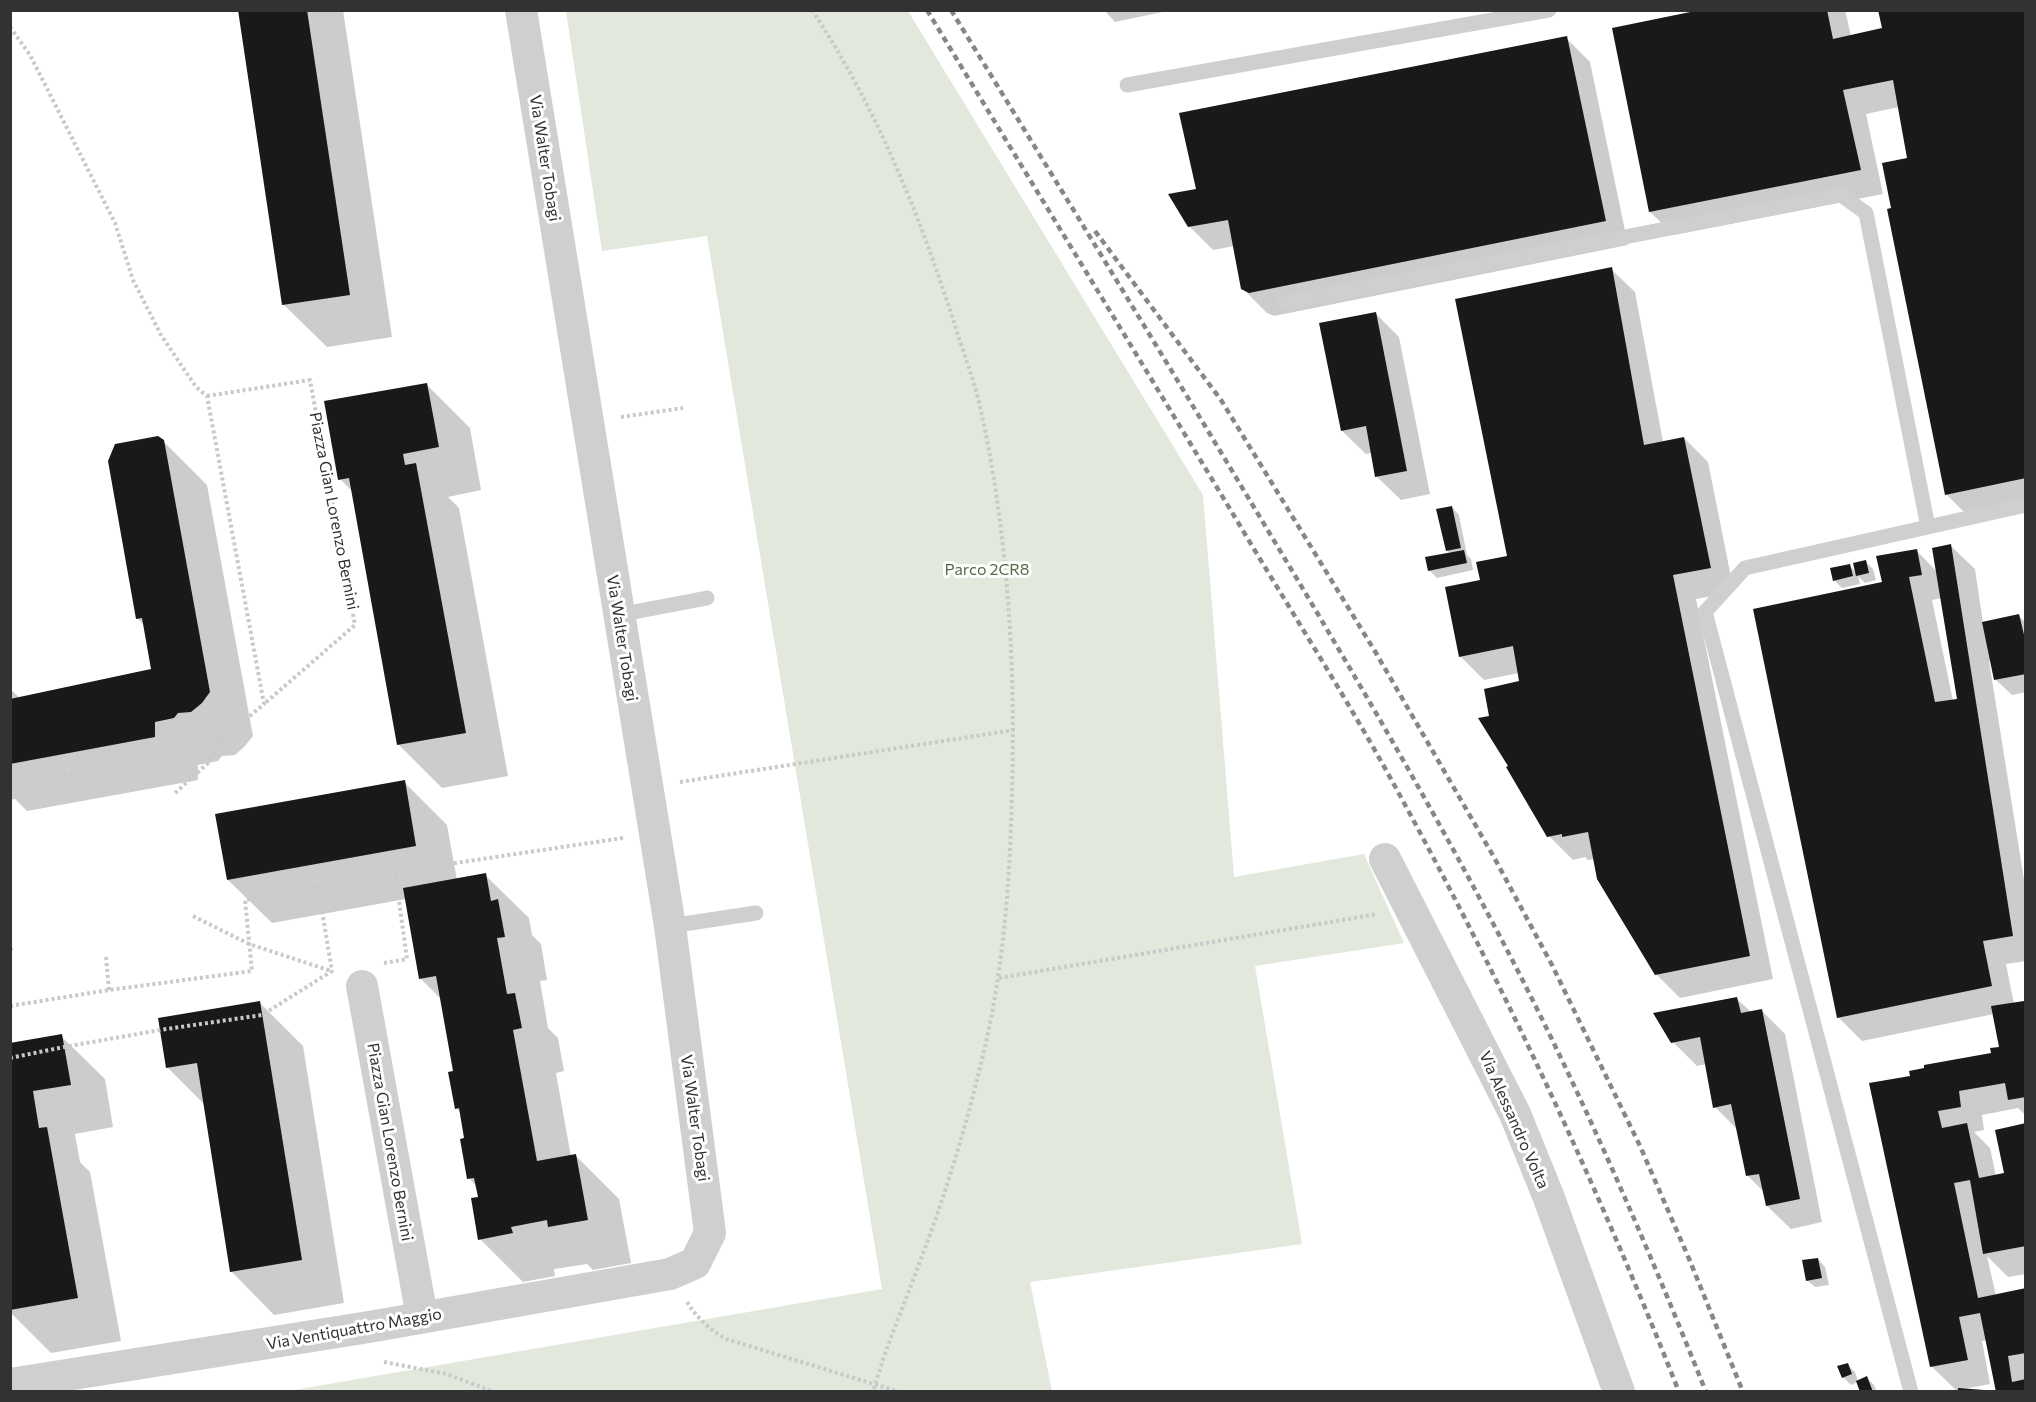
<!DOCTYPE html>
<style>
body{margin:0}
#map{position:relative;width:2036px;height:1402px;overflow:hidden;background:#fff;font-family:Commissioner,sans-serif}
canvas{display:block}
.frame{position:absolute;inset:0;border:12px solid #323232;pointer-events:none}
</style>
<div id="map">
<canvas width="2036" height="1402"></canvas>
<div class="frame"></div>
</div>
<script>
const context = document.querySelector('canvas').getContext('2d');
context.lineJoin = 'round';
function fill(path, color) { context.fillStyle = color; context.fill(path, 'evenodd'); }
function trace(path, color, width, dash) { context.strokeStyle = color; context.lineWidth = width; context.lineCap = dash ? 'butt' : 'round'; context.setLineDash(dash || []); context.stroke(path); }
function write(font, color, halo, rows, align = 'center') {
  context.font = font + ' Commissioner,sans-serif'; context.lineWidth = 6; context.setLineDash([]); context.textBaseline = 'middle'; context.strokeStyle = halo; context.fillStyle = color; for (const [text, x, y, turn = 0] of rows) {
    context.save(); context.translate(x, y); context.rotate((+turn || 0) * Math.PI / 180); context.textAlign = isNaN(turn) ? turn : align; if (halo) context.strokeText(text, 0, 0); context.fillText(text, 0, 0); context.restore();
  }
}
const green = new Path2D(`
 M566,11H908L1203,495L1234,877L1364,854L1404,943L1255,966L1302,1244L1030,1282L1052,1391H288L882,1289L707,236L602,251Z`);
const shadow = new Path2D(`
 M239,10H343L392,337L327,347L283,304Z
 M1104,10H1172L1115,22Z
 M1708,10H1845L1851,36L2026,10V506L1970,518L1946,494L1909,159L1899,107L1866,114L1883,194L1674,235L1650,212Z
 M1566,38L1590,62L1628,245L1274,316L1267,313L1243,289L1234,246L1213,250L1189,226L1197,190Z
 M1611,269L1635,292L1663,442L1684,438L1708,462L1734,592L1696,599L1773,979L1680,998L1656,974L1594,859L1588,860L1585,857L1573,860L1549,836L1510,767L1521,683L1519,673L1484,680L1460,656L1482,581L1509,557Z
 M1375,313L1399,337L1430,494L1401,500L1377,477L1372,453L1366,454L1342,431Z
 M427,385L470,428L481,490L448,497L459,508L508,776L442,788L399,745L353,492L340,479Z
 M163,441L207,485L253,736L245,746L235,755L222,756L218,761L198,765V780L27,811L15,799L10,800V689L20,698L152,671L145,626L137,618Z
 M1452,507L1459,515L1467,555L1471,559L1473,570L1437,578L1429,570L1451,554L1447,550Z
 M1951,546L1975,569L1983,623L2019,616L2026,623V692L2012,695L1996,680L1992,661H1989L2026,892V961L2006,964L2014,1004L2023,1002L2026,1004V1116L2018,1108L1982,1115L1984,1130L1974,1132L1990,1148L1996,1176L2005,1174L2026,1125V1274L2008,1277L1987,1256L1996,1296L2026,1290V1392H1998L1987,1340L1982,1341L1990,1384L1964,1389L1988,1392L1956,1390L1932,1367L1912,1077L1993,1054L2000,1048L1994,1014L1862,1041L1838,1017L1884,583L1917,551L1937,572ZM1942,598L1959,700L1953,701L1932,600Z
 M1865,561L1873,569L1876,580L1865,583L1858,576L1860,584L1842,588L1834,580L1850,566L1857,573Z
 M404,782L447,825L457,880L485,875L529,918L532,935L541,944L547,980L540,981L548,1028L558,1038L564,1071L556,1073L571,1157L576,1156L619,1199L631,1263L593,1270L587,1264L554,1269L555,1276L523,1282L480,1239V1198L477,1187L469,1178L466,1139L462,1114L456,1108L454,1072L441,999L420,978L406,899L272,923L228,880Z
 M1736,998L1751,1012L1761,1010L1785,1034L1822,1222L1791,1229L1767,1206L1764,1192L1748,1176L1738,1130L1715,1107L1707,1064L1697,1066L1673,1042Z
 M260,1003L303,1046L344,1303L274,1315L231,1271L205,1105L168,1068Z
 M61,1036L105,1079L113,1127L75,1134L80,1162L90,1172L121,1341L51,1353L10,1312V1045Z
 M1818,1259L1825,1267L1829,1285L1815,1287L1807,1280Z
 M1847,1365L1855,1372L1858,1381L1867,1378L1874,1385L1877,1392H1862L1858,1382L1851,1385L1843,1377Z`);
const building = new Path2D(`
 M238,10H307L350,295L282,305Z
 M1700,10H1827L1833,39L1882,28L1878,10H2026V478L1945,495L1887,209L1891,208L1882,163L1907,158L1893,80L1843,90L1861,170L1649,212L1612,28Z
 M1567,36L1606,221L1249,293L1241,289L1228,220L1188,227L1168,194L1196,189L1179,113Z
 M1612,267L1644,445L1684,437L1711,568L1673,575L1750,956L1655,975L1597,879L1588,832L1562,837V834L1547,837L1506,767L1508,766L1478,718L1489,716L1484,689L1519,681L1513,646L1459,657L1445,587L1480,580L1476,562L1507,556L1455,299Z
 M1376,312L1407,471L1375,477L1366,426L1341,431L1319,323Z
 M427,383L439,447L403,454L405,465L416,463L466,733L397,745L349,478L338,480L324,401Z
 M158,436L164,440L210,692L202,703L191,712L178,713L174,718L155,722V737L10,764V699L151,669L142,618L136,619L108,461L115,444Z
 M1452,506L1461,548L1446,551L1436,509Z
 M1951,544L2013,936L1983,941L1992,986L1837,1018L1753,609L1882,582L1876,556L1917,549L1922,575L1909,577L1935,702L1957,699L1932,548Z
 M1464,550L1467,563L1428,571L1425,557Z
 M1866,560L1869,573L1856,576L1853,563Z
 M1850,564L1853,576L1833,581L1830,568Z
 M2019,614L2026,643V674L1994,680L1982,622Z
 M405,780L416,846L227,880L215,814Z
 M486,873L491,901L498,899L505,937L497,938L507,994L515,993L522,1028L513,1030L537,1161L576,1154L588,1220L548,1227L547,1220L511,1227L513,1233L478,1240L471,1198L478,1197L474,1178L467,1179L460,1139L464,1138L459,1108L455,1109L448,1072L453,1071L436,976L419,979L403,888Z
 M1737,997L1741,1013L1762,1009L1800,1199L1766,1206L1759,1174L1746,1176L1731,1104L1713,1108L1700,1037L1671,1043L1653,1013Z
 M260,1001L302,1260L230,1272L197,1063L166,1068L158,1018Z
 M2024,1001L2026,1011V1097L2008,1100L2005,1083L1959,1091L1961,1107L1938,1111L1942,1128L1967,1123L1979,1178L2004,1173L1995,1130L2026,1123V1246L1983,1254L1970,1180L1954,1183L1978,1298L2026,1288V1353L2008,1356L2012,1382L2026,1379V1392H1996L1980,1313L1959,1317L1968,1360L1930,1367L1869,1083L1910,1076L1909,1071L1924,1068V1065L1991,1053L1990,1048L1999,1047L1991,1006Z
 M62,1034L71,1085L33,1091L39,1128L47,1127L78,1298L10,1310V1043Z
 M1818,1258L1822,1278L1806,1281L1802,1260Z
 M1848,1363L1852,1374L1842,1378L1837,1366Z
 M1867,1376L1873,1392H1860L1856,1381Z
 M1958,1388L1984,1390V1392H1958Z`);
const path = new Path2D(`
 M812,10C875,105 918,211 953,319C961,346 972,374 979,402C1007,525 1016,663 1012,790C1010,879 1004,968 983,1055C967,1123 947,1190 922,1256C906,1301 886,1345 873,1392
 M10,27L30,55L115,223L133,280L161,335L196,387L207,396L264,704L222,740L208,763L173,795
 M207,396L310,380L355,625L264,704
 M621,417L683,408
 M72,773L73,790
 M680,782L1014,730
 M10,784L72,773L222,740
 M193,916L249,944L331,971
 M10,950L14,946
 M106,957L109,990
 M384,963L407,959L395,872
 M999,978L1377,914
 M10,1006L109,990L252,971L245,900L395,872L623,838
 M10,1058L64,1047L160,1030L262,1015L332,971L318,887
 M687,1302C697,1318 710,1330 726,1339L900,1392
 M384,1362L447,1374L494,1392`);
const service = new Path2D(`
 M1127,85L1549,10
 M1284,303L1841,195L1866,213L1928,527
 M618,615L707,598
 M670,926L756,913
 M1911,1392L1705,612L1745,568L2026,505`);
const minor = new Path2D(`
 M1385,859L1515,1114L1549,1198L1619,1392
 M362,986L422,1317
 M10,1384L369,1327L670,1274L695,1263L710,1233L670,926L521,10`);
const rail = new Path2D(`
 M927,10C1031,182 1136,353 1239,524C1292,613 1348,700 1397,790C1504,986 1597,1184 1679,1392
 M951,10C1052,175 1153,339 1252,504C1346,660 1439,817 1522,979C1590,1113 1650,1252 1706,1392
 M1095,231L1221,400L1376,653L1495,859L1552,965L1640,1146L1690,1261L1743,1392`);
const streetNames = [
 ["Via Walter Tobagi",545,158,81],
 ["Piazza Gian Lorenzo Bernini",334,511,79],
 ["Via Walter Tobagi",622,638,81],
 ["Via Walter Tobagi",695,1118,82],
 ["Via Alessandro Volta",1514,1120,66],
 ["Piazza Gian Lorenzo Bernini",390,1142,80],
 ["Via Ventiquattro Maggio",354,1329,-10]
];
const parkNames = [
 ["Parco 2CR8",987,570]
];
fill(green, '#e2e8dc');
fill(shadow, '#0003');
fill(building, '#191919');
trace(path, '#c9c9c9', 4, [3, 3]);
trace(service, '#cfcfcf', 15);
trace(minor, '#cfcfcf', 32);
trace(rail, '#878787', 4.5, [6, 4.5]);
write('16px', '#323232', '#fff', streetNames);
write('16px', '#546b43', '#fff', parkNames);
</script>
